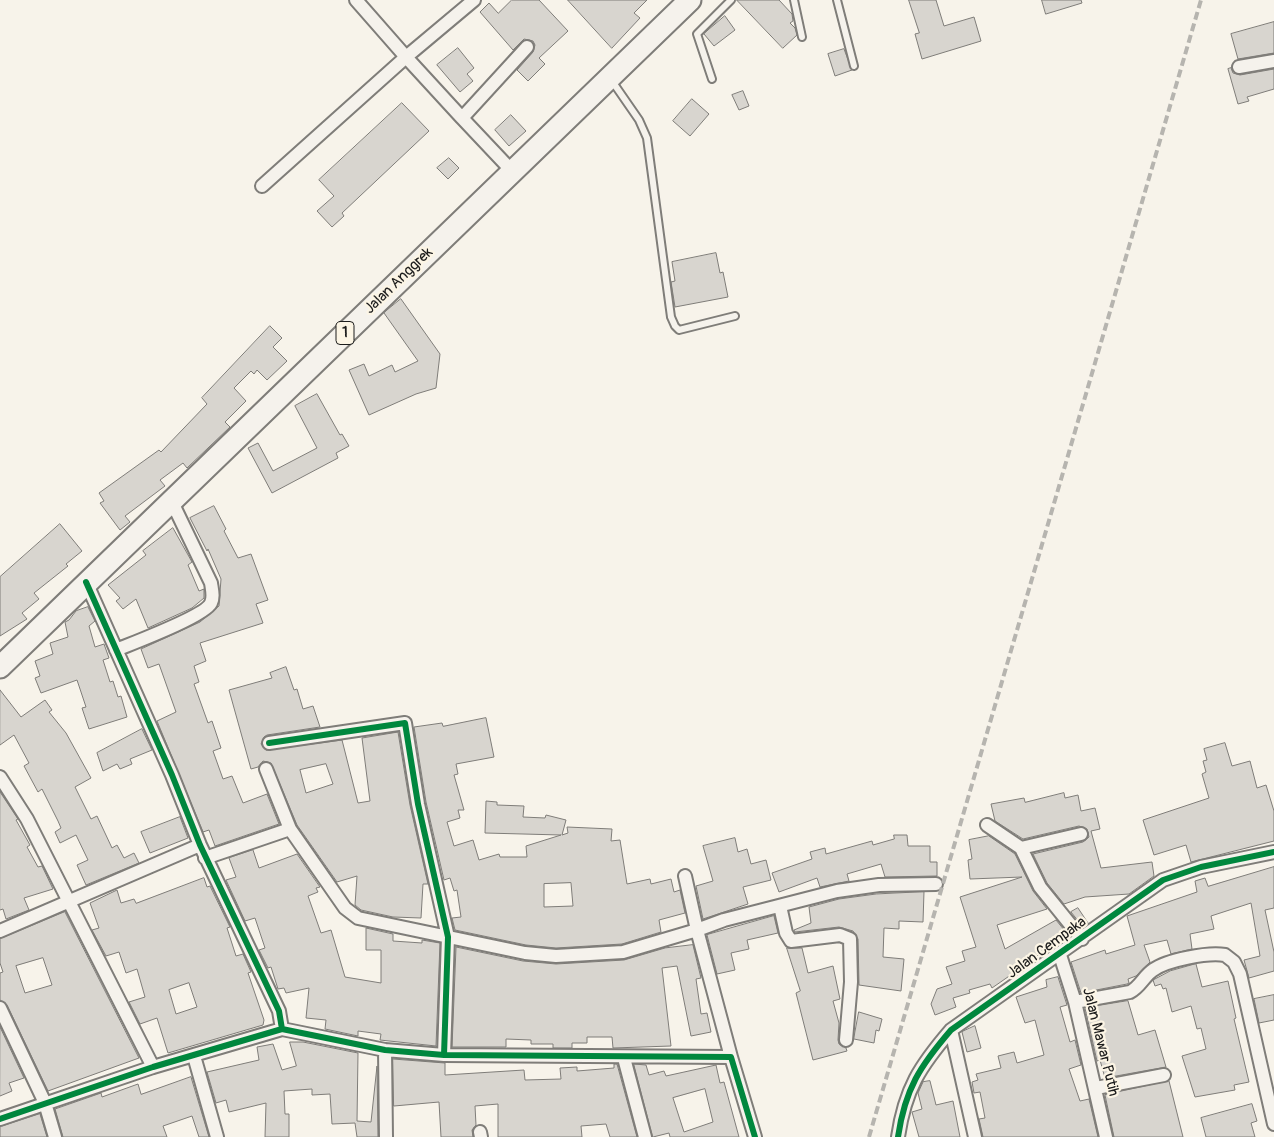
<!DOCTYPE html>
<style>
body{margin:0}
canvas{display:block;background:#f7f3ea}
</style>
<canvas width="1274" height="1137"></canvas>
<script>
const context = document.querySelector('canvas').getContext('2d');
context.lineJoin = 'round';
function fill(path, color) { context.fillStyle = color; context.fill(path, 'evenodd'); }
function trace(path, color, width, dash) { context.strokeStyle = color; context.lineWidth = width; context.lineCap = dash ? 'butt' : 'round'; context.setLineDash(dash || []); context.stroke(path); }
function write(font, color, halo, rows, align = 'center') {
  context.font = font + ' Pangolin,sans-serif'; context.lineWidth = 4.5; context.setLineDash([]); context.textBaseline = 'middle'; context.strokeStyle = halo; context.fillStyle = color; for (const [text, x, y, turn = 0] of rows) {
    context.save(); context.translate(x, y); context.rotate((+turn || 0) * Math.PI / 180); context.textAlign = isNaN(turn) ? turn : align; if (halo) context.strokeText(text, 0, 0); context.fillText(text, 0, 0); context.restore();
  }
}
const building = new Path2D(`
 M512,0H539L568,31L539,58L545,64L528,81L517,70L533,52L535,45L533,41L524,39L513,50L480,12L489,3L498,13Z
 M568,0H647L634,13L640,18L612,48Z
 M737,0H779L792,14L793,21L790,23L795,28L797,35L783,48Z
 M909,0H936L944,26L974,17L981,41L922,59L915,34L919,33Z
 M1042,0H1081L1082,3L1046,14Z
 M725,16L735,30L714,46L704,34Z
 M1274,22V53L1238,59L1231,34Z
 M458,48L474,68L467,74L473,81L460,92L437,65Z
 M844,49L852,70L835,76L828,54Z
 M1231,68L1233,73L1240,75L1274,69V89L1247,97L1249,101L1238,104L1228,69Z
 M743,91L749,106L739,110L732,95Z
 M692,99L709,114L690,136L673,121Z
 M402,103L429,131L342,213L344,216L332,227L317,211L334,196L319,180Z
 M511,115L526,131L509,146L495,130Z
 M449,158L459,168L448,179L437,168Z
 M716,253L720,273L723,272L728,297L675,307L671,282L675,281L672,262Z
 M401,299L440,354L436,388L416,394L369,415L349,370L364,364L369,376L392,365L395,372L418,361L384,313Z
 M270,326L282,338L273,347L287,361L267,380L257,370L254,374L251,371L234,388L246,401L225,422L230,427L187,468L183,463L160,480L165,486L125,516L130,522L120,530L100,503L104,501L99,493L159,450L161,452L207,404L202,398Z
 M317,394L340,435L342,434L349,446L336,453L338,458L272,493L248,448L258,443L273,471L317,448L295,406Z
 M214,506L226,529L224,531L238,558L251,554L268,600L256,604L263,623L200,643L206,661L194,666L199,682L194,684L208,723L212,721L221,748L213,751L223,779L232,776L243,803L267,794L279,824L215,846L209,830L203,832L157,721L176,712L159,664L148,668L141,649L200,622L219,606L221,579L208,549L207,551L190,518Z
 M60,524L82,551L66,564L68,566L34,593L39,599L22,613L27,619L0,636V577Z
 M173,528L192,562L188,565L199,591L204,589V598L192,608L148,628L136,599L123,609L116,601L120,598L108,585L146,555L143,551Z
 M88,607L95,621L89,626L95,647L104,644L109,658L103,660L110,682L113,681L118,697L121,696L127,717L89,729L82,708L86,707L77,680L41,693L35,678L40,676L35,661L53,654L50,643L68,637L65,622L69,620L76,611Z
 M286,667L294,690L297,689L303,709L313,706L320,727L267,735L264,737L261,744L266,750L342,740L358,803L370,801L362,738L398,732L410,805L428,884H423L421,918L393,917L361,910L355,905L357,876L337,882L297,825L271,763L263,761L258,767L251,769L229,690L272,678L270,673ZM326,764L333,784L306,793L300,770Z
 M0,690L21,717L45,700L52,710L49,712L66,733L91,778L75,787L91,819L97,816L112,848L117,845L124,858L134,853L139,863L86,885L77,865L88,860L76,835L60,843L55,832L61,828L58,821L42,789L38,792L24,766L29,763L14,735L0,745Z
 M486,718L494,757L456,764L458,774L454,775L464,810H458L460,818L447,822L454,846L473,840L479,860L499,854L500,857H527L526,846L561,835L485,833L486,801L497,802V805L524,806L523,817L545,818L546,815L566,820L562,835L568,833L567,827L612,829L611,841L620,840L627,884L650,879L651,884L671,879L674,892L680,890L685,913L659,920L661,932L622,944L556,948L526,945L455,930L452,918L461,917L457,890L454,891L450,878L444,880L426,802L414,727L442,723L443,726ZM571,883L573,906L544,907V884Z
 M142,729L152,750L130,759L132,764L120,769L117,764L103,771L97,753Z
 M1225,743L1232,766L1250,761L1257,788L1266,785L1274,811V841L1191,862L1186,845L1154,855L1143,820L1209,798L1202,774L1206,772L1203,761L1207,760L1204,749Z
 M0,792L18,819L16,820L30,845L27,847L38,867L42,866L53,889L24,898L29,910L6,919L3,909L0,910Z
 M1064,793L1065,798L1078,795L1081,811L1095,808L1100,829L1091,831L1101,868L1152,862L1154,876L1129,894L1085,897L1064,904L1047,883L1033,854L1083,842L1089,837L1087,829L1079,826L1023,839L995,821L991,804L1024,798L1025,802Z
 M180,817L188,838L150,853L141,832Z
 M894,835H907L908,846H930V862H937V876L885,877L881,864L847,874L849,881L820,887L817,878L779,892L772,873L812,859L810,852L825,848L826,854L872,841L873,845L894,839Z
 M989,836L1015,854L1033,891L1047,909L997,925L1005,949L1056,920L1069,936L1014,970L1015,972L992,988L990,984L969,990L970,993L953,998L956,1007L935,1015L931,1004L937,989L952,984L946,967L965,961L962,951L976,947L960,897L1022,877L970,879L968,860L972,859L969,840Z
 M735,838L738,852L747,849L751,864L766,860L771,880L743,887L748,904L703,919L696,886L713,881L703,846Z
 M253,850L259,868L297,854L320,887L316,888L318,892L308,896L321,933L331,930L345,977L381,983V950H366V928L393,934V941L422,943V940L440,943L436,1046L380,1040L381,1034L358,1031V1036L325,1029L326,1020L306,1018L309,988L286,993L284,988L278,989L271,967L268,968L259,950L265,948L255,918L245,921L226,880L236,877L229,858Z
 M1274,867V908L1265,910L1274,952V971L1249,978L1244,960L1260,956L1251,903L1211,916L1214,929L1190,934L1192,949L1171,954L1167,940L1144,945L1150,962L1136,976L1128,979L1129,983L1127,984L1081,993L1071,962L1105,950L1106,954L1135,945L1127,916L1197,892L1195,881L1205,878L1208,886Z
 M204,878L207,887L210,886L230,927L227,928L236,956L243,954L251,972L248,973L264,1020L263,1025L168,1053L157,1018L140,1024L129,1002L145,997L137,969L126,973L119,952L106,956L92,930L99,928L90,903L117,890L121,903L134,899L136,903ZM189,983L197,1007L176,1014L169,990Z
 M924,892L923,922L899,921V929L884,928L883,957L904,959L901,991L859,985L858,939L853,931L839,927L795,932L794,930L811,923L809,907L839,899L876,894Z
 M1078,908L1088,923L1083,927L1071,912Z
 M65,912L139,1058L48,1091L7,1005L0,1000V973L3,972L0,963V939ZM43,958L52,985L25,993L16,966Z
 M774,916L778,933L747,940L749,949L731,953L735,970L717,974L707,935Z
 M693,945L701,978L696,979L701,1014L707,1013L711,1032L691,1036L677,966L662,968L671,1046L613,1048L612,1037H587V1043H572V1048H553V1044H531V1040L506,1039V1047H452L456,947L523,961L556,964L624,960L665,948Z
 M787,948H802L808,973L833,966L840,999L833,1001L839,1023L838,1040L839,1044L846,1048L847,1051L813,1060L796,993L800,991Z
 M1196,964L1202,987L1228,981L1236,1018L1234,1019L1249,1082L1234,1085L1235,1090L1195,1097L1182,1056L1206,1049L1201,1028L1197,1029L1191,1006L1172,1012L1166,988L1163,989L1161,984L1155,986L1153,980L1170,971Z
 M1058,977L1067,1005L1060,1007L1070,1042L1075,1040L1081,1065L1069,1069L1080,1101L1089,1099L1098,1137H983L979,1119L985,1118L980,1092L974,1093L972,1082L978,1080L976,1074L1001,1068L998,1056L1014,1052L1017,1063L1044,1055L1035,1020L1025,1023L1016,997L1047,987L1046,980Z
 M1274,995V1020L1259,1023L1254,999Z
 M1128,1001L1138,1035L1155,1030L1166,1067L1105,1078L1100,1060L1097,1061L1085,1008Z
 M859,1012L882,1019L879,1031L876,1030L874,1043L854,1039Z
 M975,1026L981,1048L967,1052L962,1032Z
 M0,1027L24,1078L9,1083L12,1091L0,1096Z
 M290,1042H303L358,1053L357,1121L371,1122L377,1066L378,1137H357L355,1123L332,1124L330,1094L312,1095V1089L284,1091L285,1114H289V1137H265L266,1103L229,1112L226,1100L216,1103L207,1072L259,1060L257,1047L273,1044L282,1070L296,1066Z
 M393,1059L445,1063V1075L524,1070L525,1080L561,1079L560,1068L577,1067V1071L614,1068V1064H617L637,1137H610L606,1124L581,1126L582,1137H498V1104L475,1106L476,1125L472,1130L473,1137H441L439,1102L394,1106Z
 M634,1064L646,1065L649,1075L664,1071L666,1076L716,1065L720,1083L724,1082L739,1137H670L669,1133L653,1137ZM705,1089L713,1122L684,1132L673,1098Z
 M191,1077L209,1137H199L192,1116L163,1126L167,1137H63L55,1109L101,1093L102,1097L138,1084L141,1094Z
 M930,1081L936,1105L953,1101L960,1137H919L912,1112L922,1109L918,1093L923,1082Z
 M1169,1081L1183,1137H1114L1105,1095Z
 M1252,1104L1257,1121L1251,1123L1255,1137H1206L1201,1118Z
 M40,1114L47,1137H0V1127Z`);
const service = new Path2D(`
 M794,0L802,37
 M837,0L854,66
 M712,79L697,34L731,0
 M612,81L639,120L647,138L671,317L675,326L679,330L735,316`);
const minor = new Path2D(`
 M356,0L406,57L474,0
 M1239,67L1274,61
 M512,171L462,118L527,47
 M262,186L406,57L462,118
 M86,582L172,775L200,845L279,1011L282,1029
 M116,650C133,643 205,616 211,603C214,597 212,590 211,583L172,502
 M269,743L405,723L418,804L448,937L444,1055
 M266,769L290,829
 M0,777L27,819L153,1067
 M987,825L1021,848
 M1081,834L1021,848L1040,887L1082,939
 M205,858L290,829L345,908L358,918L525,953L556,956L623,952L697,930L731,1057
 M685,876L697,930L724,920L837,891L879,885L936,884
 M780,906L786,933L791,941L840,935L850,939L851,982L846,1040
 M0,931L200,845
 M1060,955L1075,1002L1106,1137
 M1075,1002L1130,992C1140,987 1144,976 1153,970C1167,960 1208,952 1225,955L1234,962L1240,974L1274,1124
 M0,1008L45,1103L55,1137
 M951,1030L975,1137
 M385,1050L386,1137
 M194,1056L217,1137
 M624,1058L645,1137
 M1096,1088L1164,1075
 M0,1119L153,1067L282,1029L385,1050L444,1055L731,1057L755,1137
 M480,1132L481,1137
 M898,1137C905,1089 920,1066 951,1030L1163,880L1201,867L1274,852`);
const trunk = new Path2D(`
 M0,667L690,0`);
const rail = new Path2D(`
 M869,1137L1201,0`);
const cycleway = new Path2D(`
 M86,582L172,775L200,845L279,1011L282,1029
 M269,743L405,723L418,804L448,937L444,1055
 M0,1119L153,1067L282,1029L385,1050L444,1055L731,1057L755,1137
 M898,1137C905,1089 920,1066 951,1030L1163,880L1201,867L1274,852`);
const shields = [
 [345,333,18]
];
const shieldNames = [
 ["1",345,333]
];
const streetNames = [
 ["Jalan Anggrek",399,281,-44],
 ["Jalan Cempaka",1047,948,-36],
 ["Jalan Mawar Putih",1100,1042,76]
];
fill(building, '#d8d5cf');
trace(building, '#7f7d79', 1);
trace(service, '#7f7d79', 10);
trace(minor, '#7f7d79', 16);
trace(trunk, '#7f7d79', 25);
trace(service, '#f5f2ec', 6);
trace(minor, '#f5f2ec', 12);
trace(trunk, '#f5f2ec', 21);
trace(rail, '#b6b4af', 4, [8, 4]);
trace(cycleway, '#00873e', 6);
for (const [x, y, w] of shields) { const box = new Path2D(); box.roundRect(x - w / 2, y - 11.5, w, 23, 4); context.fillStyle = '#fcf5e5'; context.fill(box); trace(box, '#1c1c1c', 1); }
write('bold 14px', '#1c1c1c', null, shieldNames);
write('15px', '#1c1c1c', '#fcf5e5', streetNames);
</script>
